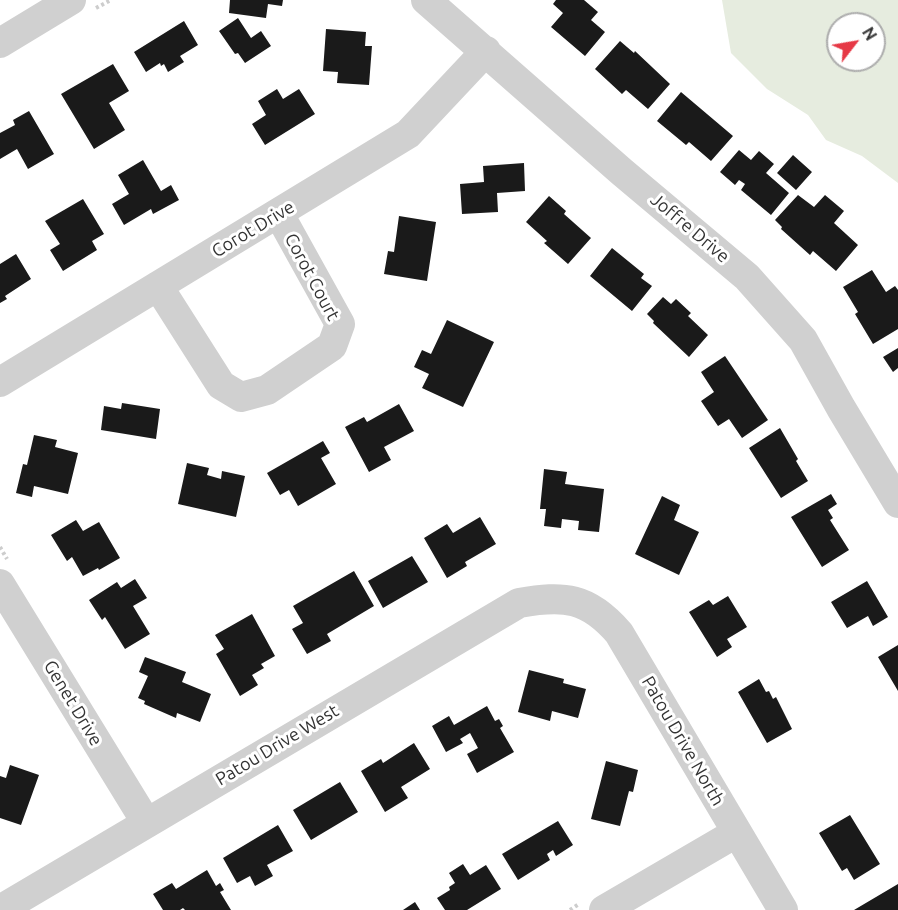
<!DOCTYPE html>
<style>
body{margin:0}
#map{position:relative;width:898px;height:910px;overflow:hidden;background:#fff;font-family:Ubuntu,sans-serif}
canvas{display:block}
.north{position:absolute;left:826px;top:12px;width:60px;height:60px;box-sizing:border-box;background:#fff;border:2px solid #adadad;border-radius:50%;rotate:59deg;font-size:16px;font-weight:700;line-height:24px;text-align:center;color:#333}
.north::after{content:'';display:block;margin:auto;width:21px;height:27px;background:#e63946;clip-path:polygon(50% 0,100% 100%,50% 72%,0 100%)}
</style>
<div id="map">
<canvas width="898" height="910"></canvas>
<div class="north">N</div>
</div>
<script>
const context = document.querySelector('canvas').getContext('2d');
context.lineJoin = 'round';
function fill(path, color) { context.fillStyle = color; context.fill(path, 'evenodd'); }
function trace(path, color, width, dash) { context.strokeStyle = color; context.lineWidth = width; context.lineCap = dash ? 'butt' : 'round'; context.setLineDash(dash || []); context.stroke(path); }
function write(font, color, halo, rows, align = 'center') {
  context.font = font + ' Ubuntu,sans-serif'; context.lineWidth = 6; context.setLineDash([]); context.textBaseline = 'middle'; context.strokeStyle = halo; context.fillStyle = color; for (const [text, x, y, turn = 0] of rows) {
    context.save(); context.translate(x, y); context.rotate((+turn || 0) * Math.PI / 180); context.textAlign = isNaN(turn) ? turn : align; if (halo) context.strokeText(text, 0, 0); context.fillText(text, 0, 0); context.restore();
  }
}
const green = new Path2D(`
 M722,0H898V183L862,156L826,140L808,115L767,89L731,53ZM838,24H874V60H838Z`);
const building = new Path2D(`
 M230,0H283L282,6L268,4L266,18L229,13Z
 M556,0H584L598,12L591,20L605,32L585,56L551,27L563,13L553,4Z
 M238,18L251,38L261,31L271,46L245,63L238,53L235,54L219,31Z
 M184,21L198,45L180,56L184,62L168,72L164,64L161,66L160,63L146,72L134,52Z
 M326,29L366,32L365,46H372L369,85L337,83L338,72L323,71Z
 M620,41L634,53L635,51L670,84L648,109L626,90L622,94L595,69Z
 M113,64L129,91L109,103L125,130L94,149L61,94Z
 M277,89L283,99L299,89L315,114L265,145L252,124L266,115L258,101Z
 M681,92L733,136L711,161L689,142L686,145L657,121Z
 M29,111L54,154L28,169L17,149L0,159V133L15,125L13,120Z
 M739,150L751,160L759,151L774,164L766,173L789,193L771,215L741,190L745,184L739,180L735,185L720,172Z
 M793,155L812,172L796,190L777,173Z
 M143,160L161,191L171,185L179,200L153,214L151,209L124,225L112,204L129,194L118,175Z
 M524,163L525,191L497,193L498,212L462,214L460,184L484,182L483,166Z
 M798,195L814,207L825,195L844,211L834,223L858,245L836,271L813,251L810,255L781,229L782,227L775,220Z
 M549,196L566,211L564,214L591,238L568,264L544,243L547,241L526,222Z
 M83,199L104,234L92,241L97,250L63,271L50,250L60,244L45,221Z
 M399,216L436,222L427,281L384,274L388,251L394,252Z
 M612,248L644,274L641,278L652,286L632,311L590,276Z
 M16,254L31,279L5,296L7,299L0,303V264Z
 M872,270L886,292L895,286L898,290V329L873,344L855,314L858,312L843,287Z
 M663,297L671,304L676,299L691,313L688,316L708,335L689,357L653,323L654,321L647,314Z
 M447,320L494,342L463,407L422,388L429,374L414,367L422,350L431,354Z
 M898,348V368L893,372L883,357Z
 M725,356L768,420L742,438L729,419L718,426L701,401L714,392L701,372Z
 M122,403L160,409L156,439L101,430L104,406L121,409Z
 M399,404L414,431L384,447L391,460L369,472L345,427L364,417L367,422Z
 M780,428L798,459L796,461L808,481L781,498L749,448Z
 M34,435L57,440L55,447L78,453L68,494L34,486L32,497L16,493L23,464L27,465Z
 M323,441L330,453L321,458L336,484L298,506L289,490L280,495L267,473Z
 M187,463L209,468L207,475L221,479L222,471L245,476L236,517L178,504Z
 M544,469L567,472L565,484L604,489L599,532L578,530L579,521L562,519L561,528L544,526L546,509H540Z
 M831,494L837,504L828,510L833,518L830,520L849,550L822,567L791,517Z
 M662,496L680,505L674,520L699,532L679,575L635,554Z
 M480,517L496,544L465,562L467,566L447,578L424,538L447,524L453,533Z
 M76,520L83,531L99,522L120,558L99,570L98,568L83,576L72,557L67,561L51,535Z
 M412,556L428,582L383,608L368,581Z
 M354,571L374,606L327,634L331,641L307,654L292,629L303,623L293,606Z
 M135,579L147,598L133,606L150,634L125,649L105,617L102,620L89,600L117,582L121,588Z
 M867,581L888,617L873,626L868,616L847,628L831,602Z
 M728,596L747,627L727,639L732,647L717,657L689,612L709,600L713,605Z
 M252,614L275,656L261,664L264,668L252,675L258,685L240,696L216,654L224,649L215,635Z
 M898,645V691L878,657Z
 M145,657L186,672L182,682L211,694L200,722L177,713L176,718L144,704L145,701L138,698L148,676L139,672Z
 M529,670L564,679L563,683L586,689L578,718L552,711L550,721L518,712Z
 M759,679L766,692L769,691L773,699L776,697L792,729L767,743L738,692Z
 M487,706L495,721L499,719L503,726L500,728L514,752L477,773L467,754L478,748L470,733L460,739L463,743L446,752L432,726L449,716L454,725Z
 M414,743L430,769L401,787L408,798L385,812L361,771L381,759L383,763Z
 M606,761L638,770L633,792L629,791L620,826L591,819Z
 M10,765L39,775L21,825L0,818V776L6,778Z
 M340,782L358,812L311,840L293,810Z
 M850,815L880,864L854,880L847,868L842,871L819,833Z
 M558,821L573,845L556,856L553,850L547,854L550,860L518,880L502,854Z
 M278,825L293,851L267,865L273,876L255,886L250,876L237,883L223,858Z
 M463,864L470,875L486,865L501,889L467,910H445L437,898L450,890L449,887L455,883L449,873Z
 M207,870L216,886L220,883L224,890L220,892L231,910H185L183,908L180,910H163L153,894L172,883L176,889Z
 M898,884V910H854Z
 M415,902L420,910H403Z`);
const path = new Path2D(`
 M96,8L111,0
 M0,547L7,559
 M570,910L579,904`);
const minor = new Path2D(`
 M426,0L622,172L747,277L803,340L841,408L898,503
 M0,43L71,0
 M158,286L221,385L241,397L267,390L332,346L340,324L279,214
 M0,382L408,134L486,51
 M0,584L146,822
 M0,910L519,603C564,595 588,597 619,633L783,910
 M604,910L736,833`);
const streetNames = [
 ["Joffre Drive",690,228,40],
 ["Corot Drive",253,229,-31],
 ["Corot Court",312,277,62],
 ["Genet Drive",73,703,59],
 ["Patou Drive North",683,741,60],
 ["Patou Drive West",277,745,-31]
];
fill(green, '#e6ecdf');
fill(building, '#1a1a1a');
trace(path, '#cdcdcd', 4, [3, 3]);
trace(minor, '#d0d0d0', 30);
write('18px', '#333', '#fff', streetNames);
</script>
